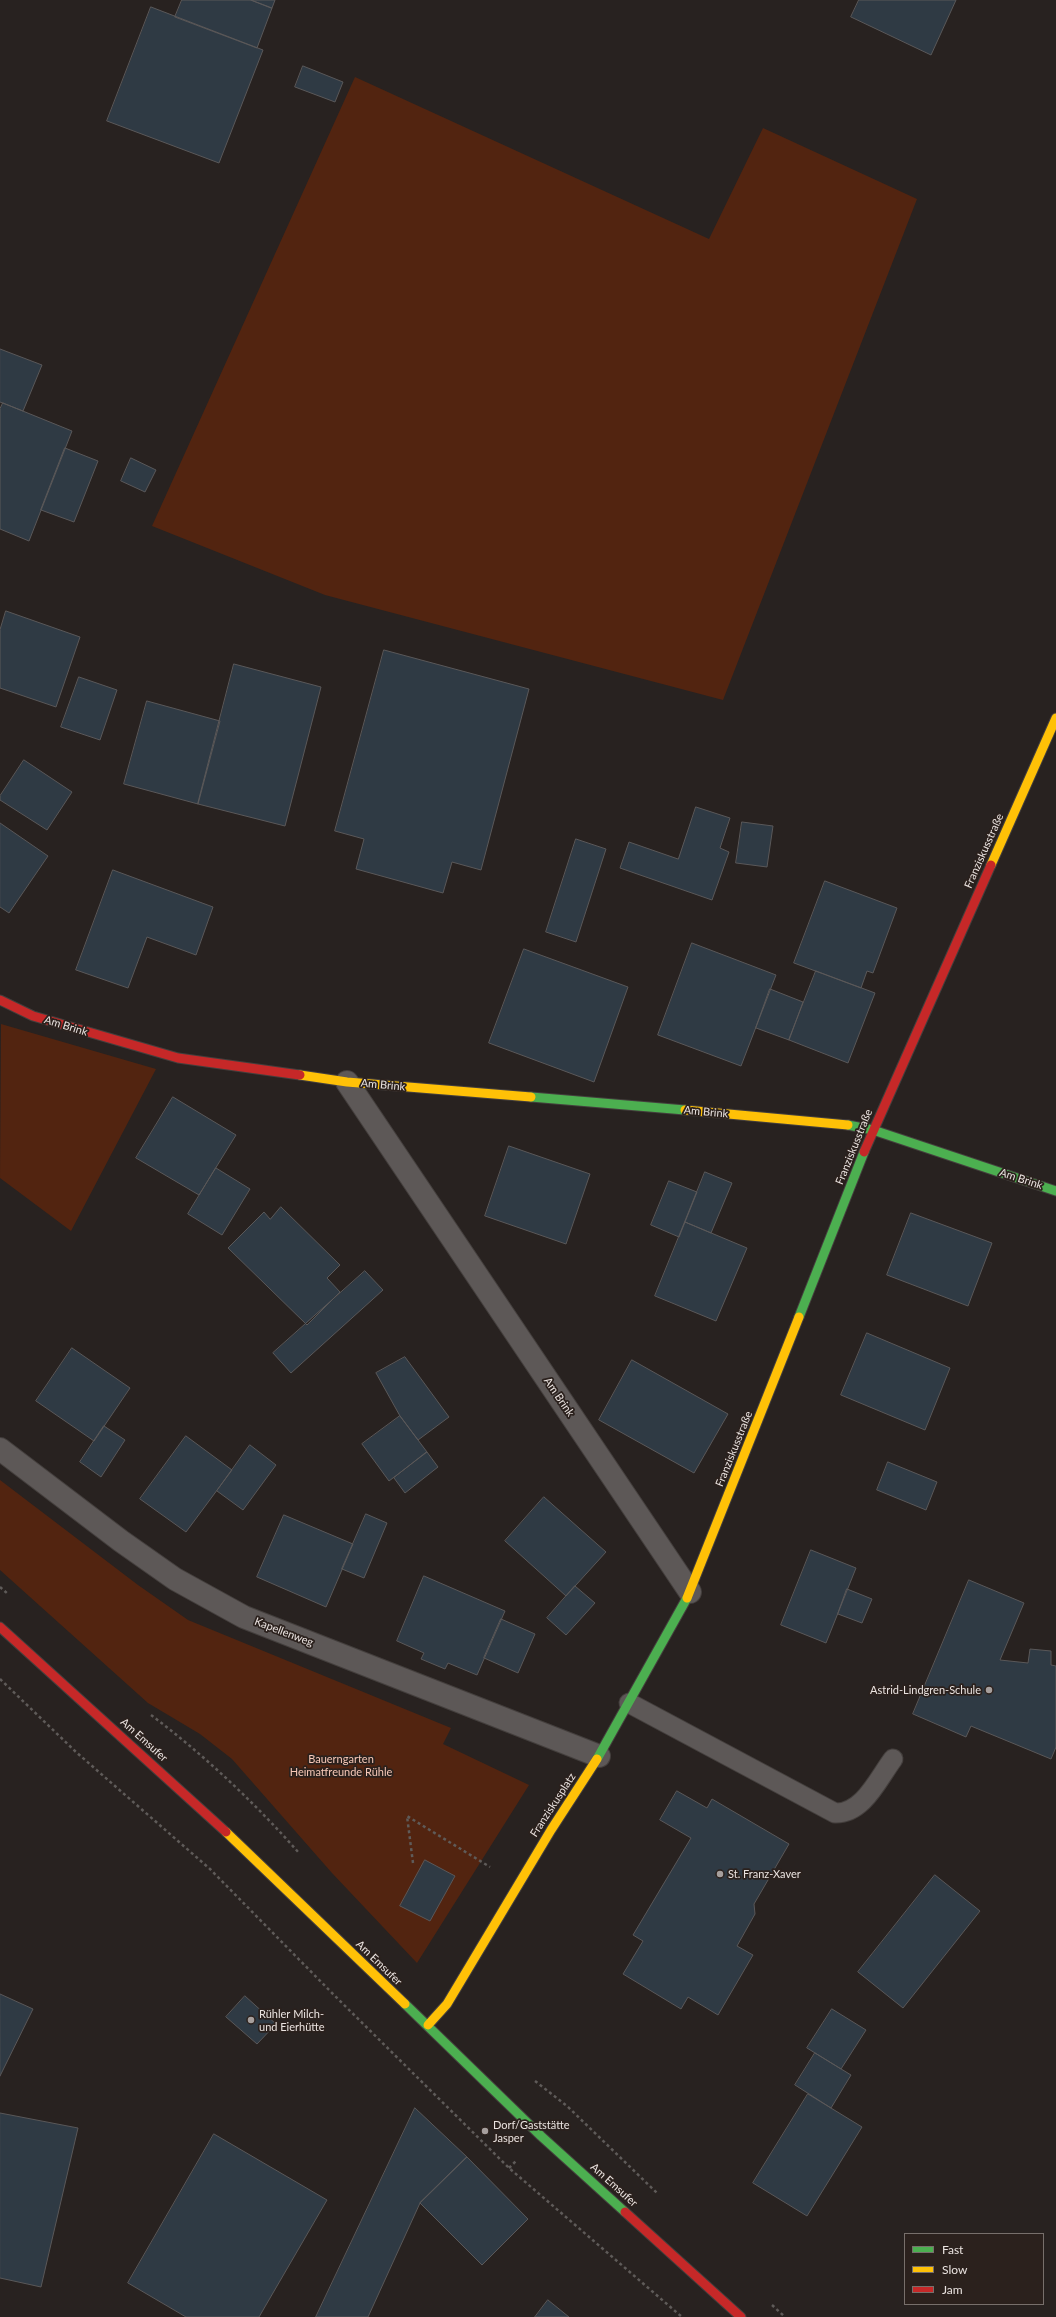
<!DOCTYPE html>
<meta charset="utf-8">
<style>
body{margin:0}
#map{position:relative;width:1056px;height:2317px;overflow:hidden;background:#282220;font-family:Lato,sans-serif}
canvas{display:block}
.legend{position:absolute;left:904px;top:2233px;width:140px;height:72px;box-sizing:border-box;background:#2b211d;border:1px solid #776f6b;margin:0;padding:5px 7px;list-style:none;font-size:12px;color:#eae3e0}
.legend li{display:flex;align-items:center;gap:8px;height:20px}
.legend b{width:20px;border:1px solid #776f6b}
</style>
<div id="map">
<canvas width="1056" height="2317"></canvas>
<ul class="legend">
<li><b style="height:5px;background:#4caf50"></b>Fast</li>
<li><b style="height:5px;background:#ffc107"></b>Slow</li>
<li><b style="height:5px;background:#c62828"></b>Jam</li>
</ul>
</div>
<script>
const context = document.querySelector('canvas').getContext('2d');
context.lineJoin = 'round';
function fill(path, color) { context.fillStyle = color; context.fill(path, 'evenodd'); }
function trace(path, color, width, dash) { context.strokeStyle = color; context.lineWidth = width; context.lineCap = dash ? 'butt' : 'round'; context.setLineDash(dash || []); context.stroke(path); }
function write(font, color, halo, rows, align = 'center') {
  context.font = font + ' Lato,sans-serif'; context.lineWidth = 3.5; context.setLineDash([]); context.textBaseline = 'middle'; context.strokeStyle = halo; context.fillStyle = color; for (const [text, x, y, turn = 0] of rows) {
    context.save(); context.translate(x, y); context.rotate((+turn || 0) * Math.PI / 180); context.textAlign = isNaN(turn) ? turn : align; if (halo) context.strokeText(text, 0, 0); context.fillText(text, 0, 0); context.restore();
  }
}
const green = new Path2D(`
 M355,77L709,239L763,128L917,199L723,700L325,595L152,526Z
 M1,1024L156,1069L71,1231L0,1178Z
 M0,1480L138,1585L188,1620L451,1728L443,1744L529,1785L417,1963L332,1873L232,1759L200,1734L148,1703L0,1570Z`);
const building = new Path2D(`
 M182,0H251L272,8L257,48L175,17Z
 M251,0H275L272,8Z
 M859,0H956L931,55L851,17Z
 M151,7L263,50L219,163L107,121Z
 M303,66L343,82L335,102L295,87Z
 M0,349L42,365L23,411L0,402Z
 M3,403L72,431L29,541L0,529V409Z
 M65,448L98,461L74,522L41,510Z
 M131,458L156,470L145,492L121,481Z
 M6,611L80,637L56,707L0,688V630Z
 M384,650L529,689L481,870L452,862L443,893L356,869L364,839L335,831Z
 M234,664L321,687L285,826L198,804Z
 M79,677L117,690L100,740L61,727Z
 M147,701L220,721L198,804L124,784Z
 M24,760L72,792L47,830L0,800V796Z
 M696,807L730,818L720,848L729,852L712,900L620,868L629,842L678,859Z
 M742,822L773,826L767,867L736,863Z
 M0,823L48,856L9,913L0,907Z
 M576,839L606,849L576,942L546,932Z
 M113,870L213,907L196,955L147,937L128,988L76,970Z
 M825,881L897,908L873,973L867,971L861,988L794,963Z
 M692,943L776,975L741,1066L658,1035Z
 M524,949L628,987L594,1082L489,1043Z
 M816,971L875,993L848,1063L789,1040Z
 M770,989L803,1002L789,1040L756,1028Z
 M173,1097L236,1135L199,1195L136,1158Z
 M509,1146L590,1174L566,1244L485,1216Z
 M216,1168L250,1189L222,1235L188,1214Z
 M705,1172L732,1183L711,1233L685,1222Z
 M669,1181L697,1192L679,1237L651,1225Z
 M281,1207L340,1265L327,1278L340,1292L307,1325L228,1248L264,1212L270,1219Z
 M911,1213L992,1243L968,1306L887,1275Z
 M685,1222L747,1248L716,1321L655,1296Z
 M365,1271L383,1290L291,1373L273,1353Z
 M867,1333L950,1368L925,1430L841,1395Z
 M72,1348L130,1388L94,1441L36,1401Z
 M405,1357L449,1417L418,1440L400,1416L376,1373Z
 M632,1360L728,1414L694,1473L599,1420Z
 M400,1416L427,1452L389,1481L362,1444Z
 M104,1426L125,1440L101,1477L80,1462Z
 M186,1436L232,1470L186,1532L140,1499Z
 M250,1445L276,1465L243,1510L217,1491Z
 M427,1452L438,1467L405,1493L394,1478Z
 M888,1462L937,1482L926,1510L877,1490Z
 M544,1497L606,1552L566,1596L505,1541Z
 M366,1514L387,1523L364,1578L342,1569Z
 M284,1515L353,1544L326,1607L257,1577Z
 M811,1550L856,1568L826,1643L781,1625Z
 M424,1576L505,1611L477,1675L448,1663L445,1669L421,1659L424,1653L397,1641Z
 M969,1580L1024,1603L1000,1660L1028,1663L1030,1649L1051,1651V1665L1056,1666V1747L1051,1759L971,1726L966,1737L913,1714Z
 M575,1586L595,1603L566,1635L547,1618Z
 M847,1589L872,1599L862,1623L838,1614Z
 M501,1619L535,1634L518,1673L484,1658Z
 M677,1791L707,1808L712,1799L789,1844L754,1904L755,1914L737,1946L753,1955L718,2015L688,1997L681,2009L623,1974L643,1941L633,1935L691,1838L660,1820Z
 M425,1860L455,1876L430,1921L400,1906Z
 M935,1875L980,1911L903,2008L858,1972Z
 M0,1994L33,2009L0,2076Z
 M245,1996L276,2024L257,2044L226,2017Z
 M832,2009L866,2030L841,2069L807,2048Z
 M815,2053L851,2075L831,2108L795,2085Z
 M808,2094L862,2127L807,2216L753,2183Z
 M415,2108L467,2157L420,2203L368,2317H316Z
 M0,2113L78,2128L41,2287L0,2278Z
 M214,2134L327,2200L259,2317H186L128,2283Z
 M467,2157L528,2219L482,2265L420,2203Z
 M548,2300L569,2317H535Z`);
const path = new Path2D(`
 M0,1587L8,1594
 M0,1679L76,1752L210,1869L334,1995L509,2168L682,2317
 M151,1715C203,1754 256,1804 299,1853
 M413,1863L407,1816L490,1867
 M535,2081L567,2106L657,2193
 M509,2168L517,2160
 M772,2305L785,2317`);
const lane = new Path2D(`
 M629,1703L835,1813C863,1814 878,1779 893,1759`);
const street = new Path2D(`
 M347,1082L690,1592
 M0,1449L121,1541L175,1579L244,1617L599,1756`);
const fast = new Path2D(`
 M531,1097L685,1110
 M848,1125L873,1130L1056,1191
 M799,1317L864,1152
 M597,1759L687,1598
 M405,2004L541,2136L625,2212`);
const slow = new Path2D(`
 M991,865L1056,718
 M300,1075L347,1082L531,1097
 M685,1110L848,1125
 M687,1598L799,1317
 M226,1832L405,2004
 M428,2025L447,2004L551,1830L597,1759`);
const jam = new Path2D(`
 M0,1000L33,1016L178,1058L300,1075
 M864,1152L991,865
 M0,1627L226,1832
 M625,2212L741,2317`);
const markers = [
 [989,1690,4,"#a69f9d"],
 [720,1874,4,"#a69f9d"],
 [251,2020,4,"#a69f9d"],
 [485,2131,4,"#a69f9d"]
];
const streetNames = [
 ["Franziskusstraße",984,851,-66],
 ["Am Brink",66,1026,17],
 ["Am Brink",383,1085,5],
 ["Am Brink",706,1112,5],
 ["Franziskusstraße",854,1147,-68],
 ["Am Brink",1021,1179,18],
 ["Am Brink",559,1397,56],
 ["Franziskusstraße",734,1449,-68],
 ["Kapellenweg",284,1632,21],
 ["Am Emsufer",144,1740,42],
 ["Franziskusplatz",553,1805,-57],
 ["Am Emsufer",379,1963,44],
 ["Am Emsufer",614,2185,42]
];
const poiNames = [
 ["Astrid-Lindgren-Schule",981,1690,"right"],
 ["St. Franz-Xaver",728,1874],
 ["Rühler Milch-",259,2014],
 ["und Eierhütte",259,2027],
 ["Dorf/Gaststätte",493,2125],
 ["Jasper",493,2138]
];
const parkNames = [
 ["Bauerngarten",341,1759],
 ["Heimatfreunde Rühle",341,1772]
];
fill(green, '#522410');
fill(building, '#2f3a44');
trace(building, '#5a5859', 1);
trace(lane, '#443f3d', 21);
trace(street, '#443f3d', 24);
trace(fast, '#443f3d', 11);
trace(slow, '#443f3d', 11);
trace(jam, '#443f3d', 11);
trace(path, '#5f5b59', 2.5, [3, 3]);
trace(lane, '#5d5857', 19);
trace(street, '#5d5857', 22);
trace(fast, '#4caf50', 9);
trace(slow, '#ffc107', 9);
trace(jam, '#c62828', 9);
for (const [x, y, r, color] of markers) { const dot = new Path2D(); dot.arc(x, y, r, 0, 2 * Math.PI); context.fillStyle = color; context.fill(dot); trace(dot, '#2b211d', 1.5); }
write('11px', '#eae3e0', '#2b211d', streetNames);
write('11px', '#eae3e0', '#2b211d', poiNames, 'left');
write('11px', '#f7c8b7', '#2b211d', parkNames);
</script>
